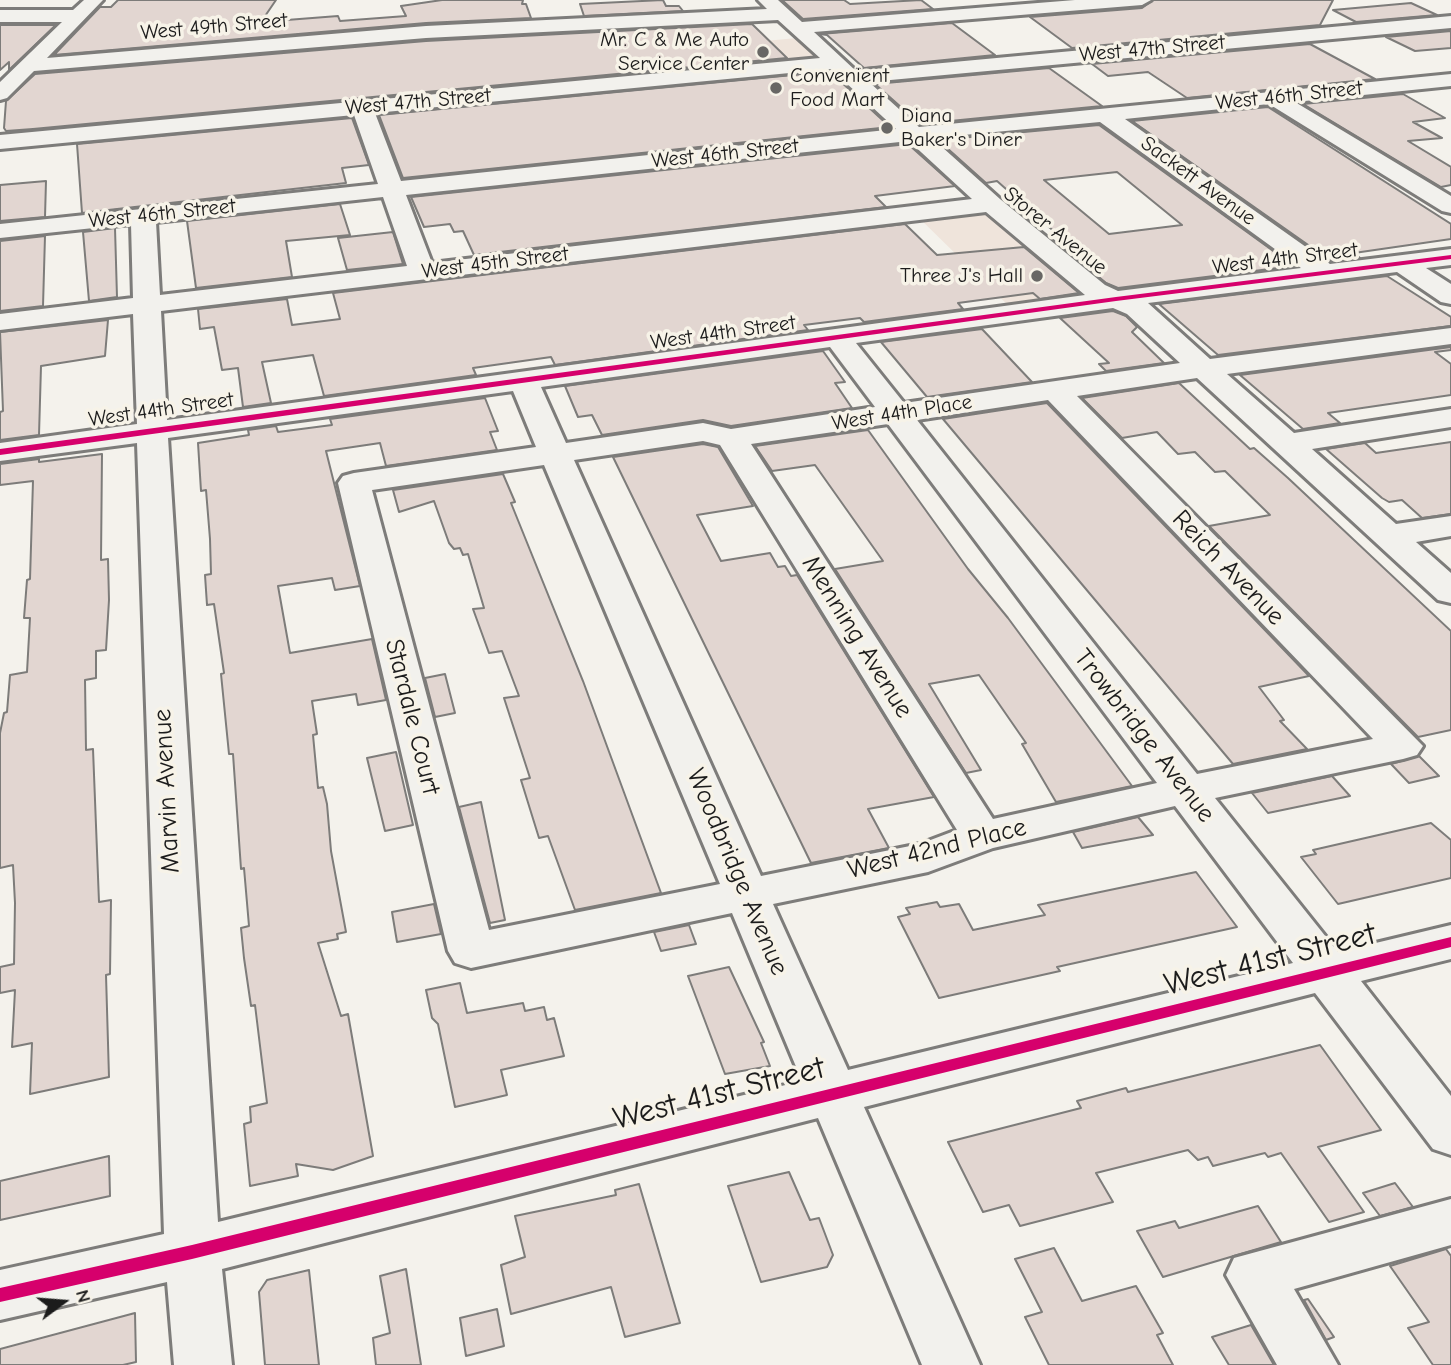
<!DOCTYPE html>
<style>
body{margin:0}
#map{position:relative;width:1451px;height:1365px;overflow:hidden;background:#f4f2ec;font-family:"Comic Neue",sans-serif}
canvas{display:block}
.north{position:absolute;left:28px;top:1267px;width:70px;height:70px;-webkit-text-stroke:5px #f7f3e8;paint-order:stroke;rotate:74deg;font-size:19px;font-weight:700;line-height:28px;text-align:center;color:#1c1c1c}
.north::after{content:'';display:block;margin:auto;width:24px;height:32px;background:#1c1c1c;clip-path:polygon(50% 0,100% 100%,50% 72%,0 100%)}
</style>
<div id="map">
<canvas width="1451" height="1365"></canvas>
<div class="north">N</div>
</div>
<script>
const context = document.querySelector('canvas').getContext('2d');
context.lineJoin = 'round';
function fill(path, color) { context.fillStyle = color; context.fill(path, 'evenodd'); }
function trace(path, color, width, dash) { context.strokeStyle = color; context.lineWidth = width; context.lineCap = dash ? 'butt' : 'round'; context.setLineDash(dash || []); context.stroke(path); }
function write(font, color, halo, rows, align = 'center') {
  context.font = font + ' "Comic Neue",sans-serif'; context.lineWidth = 7; context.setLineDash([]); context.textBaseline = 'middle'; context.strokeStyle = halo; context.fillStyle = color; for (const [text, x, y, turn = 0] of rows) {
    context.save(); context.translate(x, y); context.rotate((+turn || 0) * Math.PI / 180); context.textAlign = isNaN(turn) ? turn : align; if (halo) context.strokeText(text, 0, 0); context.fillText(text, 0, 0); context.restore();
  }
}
const built = new Path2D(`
 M808,37L862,85L748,97L726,73L757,70L732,44Z
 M991,204L1116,299L1016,313L914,213Z`);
const building = new Path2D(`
 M118,0H276L261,22L338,16L340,21L406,16L401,6L442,0H523L522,4H526L531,18L426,23L54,55L100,7H111Z
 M663,0L666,6H679L683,11L584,16L580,4Z
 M782,0H844L850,4L921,0L933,9L803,19Z
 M1153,0H1333L1320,25L1072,48L1030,17L1142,8Z
 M1411,3L1437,15L1356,22L1333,10Z
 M952,23L995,55L864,68L827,35L820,34Z
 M752,24L787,58L33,129L6,131L4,128L6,101L35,74L426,41Z
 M0,25H56L9,70V62L0,70Z
 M1451,31V48L1415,51L1386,37Z
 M1310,44L1375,79L1187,98L1148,72L1108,76L1092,64Z
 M1049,68L1102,106L920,124L875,84Z
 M803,74L811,82L839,80L890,127L403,178L379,115Z
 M1403,94L1445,118L1413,122L1442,138L1408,141L1451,167V185L1441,187L1303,104Z
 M1268,107L1451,224V239L1354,253L1360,258L1331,261L1132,121Z
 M352,118L369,165L342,168L346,183L82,213L77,144Z
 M1099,125L1294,266L1118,288L1106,283L1058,243L1066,242L997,181L986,183L938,140ZM1117,172L1182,225L1109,234L1044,180Z
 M908,144L955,186L875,196L886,207L474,255L463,231L454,232L450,224L424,227L411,197Z
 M46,181L45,217L0,221V185Z
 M340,204L350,235L286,241L292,277L196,288L187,221Z
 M905,224L937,255L1024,247L1079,293L1040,299L1033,293L958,303L963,309L864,322L860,318L804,325L808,330L555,365L551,357L473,368L476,375L324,396L313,355L262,362L271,403L243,407L238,368L222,370L214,327L200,329L198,309L287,299L292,325L340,319L333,293Z
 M115,228L117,297L89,301L83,232Z
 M393,232L403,264L347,270L338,238Z
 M45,236L43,306L0,311V241Z
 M1387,276L1451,317V326L1218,355L1159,304Z
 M1113,311L1126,316L1137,327L1132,332L1164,363L1106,371L1099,364L1109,363L1060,318Z
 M108,320L105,356L41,366L39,435L0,440V412L3,411L0,332Z
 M982,329L1032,382L927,397L881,342Z
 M1451,347V350L1435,352L1451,364V395L1328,413L1340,423L1303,429L1240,375Z
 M823,351L845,382L835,383L852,408L731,426L703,420L602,435L592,415L578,417L565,386Z
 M1179,383L1250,449L1254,448L1288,478L1451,631V730L1418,737L1209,526L1270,515L1225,471L1215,472L1195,452L1178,454L1157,432L1122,438L1082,398Z
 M485,398L498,431L490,432L497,450L386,466L380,443L326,451L360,586L335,590L332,578L278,586L290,653L372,639L386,700L358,705L356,694L312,701L317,734L313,735L318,788L323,787L327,804L331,851L346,932L337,934L338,939L318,943L341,1016L348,1014L373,1156L333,1170L296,1164L298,1176L250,1186L244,1124L251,1122L250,1107L267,1103L255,1005L251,1006L244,958L241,928L249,926L244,868L241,869L233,754H229L221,674L224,673L214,604L207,605L205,575L211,574L210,539L206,490L201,491L198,443L249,435L248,430L276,426L278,432L332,425L330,419Z
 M1047,403L1309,676L1259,687L1284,720L1280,721L1307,749L1233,764L943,419Z
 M868,430L968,569L1008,618L1132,786L1056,802L1022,744L1026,743L979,675L929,684L981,770L966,773L835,569L883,561L815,465L772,471L755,446Z
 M1451,442V514L1422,518L1402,500L1389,502L1382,498L1326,449L1365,443L1376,453Z
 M703,444L718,447L753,506L697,515L721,561L770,553L778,567L785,566L791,576L797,575L934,797L868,809L889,848L811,863L613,457Z
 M102,454L101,560L108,559L109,600L106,650L96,651V678L85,680L86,750L93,749L99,902L111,900L110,974L106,975L109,1077L30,1094L32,1043L12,1047L15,990L0,993V967L14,964L15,903L13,865L0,868V733L4,713L7,712L10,675L27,672L30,618H24L27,580L30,579L33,481L0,485V464L39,459V462Z
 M503,474L515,502L511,503L583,681L661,893L575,910L548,836L539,838L521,780L530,778L504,698L519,696L502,651L489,653L473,609L484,608L468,554L463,555L460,548L454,549L449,543L434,501L399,512L393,490Z
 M445,674L455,713L435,717L425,678Z
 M396,752L413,825L385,831L367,758Z
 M1419,756L1439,776L1409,783L1391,764Z
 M1332,776L1350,796L1268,813L1252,793Z
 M481,802L505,920L490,923L459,807Z
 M1138,817L1153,835L1082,848L1073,832Z
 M1431,823L1451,840V878L1338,904L1301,857L1316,854L1313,850Z
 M1196,872L1237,927L1057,967L1060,971L939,998L898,917L910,914L906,908L937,902L940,907L959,904L973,930L1045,915L1038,905Z
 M434,904L441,934L397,942L392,912Z
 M689,925L696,944L661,951L654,932Z
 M729,967L764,1042L761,1043L770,1066L725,1074L688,976Z
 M460,983L467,1013L523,1003L525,1011L544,1007L547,1020L554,1018L564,1056L501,1070L507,1095L455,1107L438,1024L432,1018L426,990Z
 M1320,1045L1381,1130L1318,1147L1364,1212L1329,1222L1281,1153L1268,1157L1265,1153L1213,1166L1208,1157L1198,1160L1188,1150L1096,1173L1113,1202L1020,1226L1009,1205L983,1212L948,1142L1081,1108L1077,1101L1126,1088L1128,1092Z
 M109,1156L110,1196L0,1220V1181Z
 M789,1172L810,1220L819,1218L833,1255L827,1267L761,1282L728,1186Z
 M1395,1183L1413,1207L1380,1216L1363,1193Z
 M639,1184L680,1323L625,1337L611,1287L511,1314L501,1265L525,1257L515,1216L616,1195L615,1190Z
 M1258,1206L1281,1242L1163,1277L1137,1231L1175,1221L1179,1228Z
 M1054,1248L1082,1301L1136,1286L1163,1333L1157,1335L1173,1365H1049L1025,1317L1042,1312L1015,1259Z
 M1446,1249L1451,1256V1365H1433L1408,1328L1429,1322L1390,1266Z
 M406,1269L421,1365H376L373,1338L390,1333L380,1276Z
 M309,1270L319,1365H265L259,1292L267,1280Z
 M1308,1299L1334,1337L1326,1340L1304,1300Z
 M497,1309L504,1346L466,1356L460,1318Z
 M135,1313L136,1362L123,1365H0V1349Z
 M1251,1325L1274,1365H1229L1212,1337Z`);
const minor = new Path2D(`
 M84,0H103L47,58L426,26L767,9L758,0H778L802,22L1075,0H1151L1142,5L814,32L856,71L1451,16V28L869,82L919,127L1451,74V86L1295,102L1451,196V213L1442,211L1269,104L1125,119L1330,264L1451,249V265L1426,268L1451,284V304L1441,302L1397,272L1148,303L1210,359L1451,328V344L1227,374L1294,433L1451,409V427L1312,449L1396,524L1451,516V536L1416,542L1451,573V603L1438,600L1197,378L1077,396L1423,746L1417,755L1403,759L1215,798L1338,952L1451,925V959L1361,981L1451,1096V1155L1433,1149L1315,993L864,1107L980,1365H922L818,1118L222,1269L232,1365H174L167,1282L0,1320V1270L164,1234L137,443L0,461V443L137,424L133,314L0,330V314L133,298L131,224L0,238V224L378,184L354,115L0,149V135L820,58L778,20L426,38L34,71L7,98L0,100V82L62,22H0V10H73ZM831,69L896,129L401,181L375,113ZM1100,122L1301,268L1118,291L1105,285L1000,199L932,138ZM909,141L972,199L432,263L406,195ZM383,197L407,266L160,295L156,222ZM986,212L1085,295L167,420L161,311ZM1113,308L1127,314L1180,363L904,403L856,343ZM830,347L875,407L731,429L703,423L566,443L541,387ZM513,391L536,447L354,473L343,476L338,483L448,951L455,963L471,968L732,913L802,1081L218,1222L168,438ZM1048,400L1373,739L1197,774L917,420ZM888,424L1157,783L993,819L751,444ZM703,441L720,445L957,830L920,844L761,876L574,460ZM544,465L720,884L489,930L372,490ZM1175,806L1293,963L848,1070L773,904L928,872L993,848Z
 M1451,1199V1245L1294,1289L1338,1365H1277L1226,1275L1234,1258Z`);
const cycleway = new Path2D(`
 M1451,255V259L1116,301L0,455V449L1116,297Z
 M1451,937V947L192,1259L0,1302V1288L192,1245Z`);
const markers = [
 [763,52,7,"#686765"],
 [776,88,7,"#686765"],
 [887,128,7,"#686765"],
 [1037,276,7,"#686765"]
];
const farStreetnames = [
 ["West 49th Street",214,27,-5],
 ["West 47th Street",1152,49,-5],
 ["West 46th Street",1289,96,-6],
 ["West 47th Street",418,102,-5],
 ["West 46th Street",725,154,-6],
 ["Sackett Avenue",1198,181,36],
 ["West 46th Street",162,214,-6],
 ["Storer Avenue",1055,231,39],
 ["West 44th Street",1285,259,-7],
 ["West 45th Street",495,263,-7],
 ["West 44th Street",723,333,-8],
 ["West 44th Street",161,410,-8],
 ["West 44th Place",902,413,-9]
];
const farPoinames = [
 ["Mr. C & Me Auto",749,40],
 ["Service Center",749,64],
 ["Convenient",790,76,"left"],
 ["Food Mart",790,100,"left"],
 ["Diana",901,116,"left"],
 ["Baker's Diner",901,140,"left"],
 ["Three J's Hall",1023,276]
];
const streetNames = [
 ["Reich Avenue",1228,568,46],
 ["Menning Avenue",857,637,58],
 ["Stardale Court",412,717,76],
 ["Trowbridge Avenue",1144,736,52],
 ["Marvin Avenue",167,791,-93],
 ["West 42nd Place",937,849,-14],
 ["Woodbridge Avenue",737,872,67]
];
const nearStreetnames = [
 ["West 41st Street",1270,960,-14],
 ["West 41st Street",719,1094,-14]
];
fill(built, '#efe4db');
fill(building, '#e2d6d1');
trace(building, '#7d7c7a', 2);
trace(minor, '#7d7c7a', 6);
fill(minor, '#f2f1ed');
fill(cycleway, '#d6006c');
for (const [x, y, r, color] of markers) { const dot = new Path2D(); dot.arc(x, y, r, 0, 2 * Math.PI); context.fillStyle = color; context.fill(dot); trace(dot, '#f7f3e8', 2.5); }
write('21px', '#1c1c1c', '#f7f3e8', farStreetnames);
write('21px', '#1c1c1c', '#f7f3e8', farPoinames, 'right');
write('26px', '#1c1c1c', '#f7f3e8', streetNames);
write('32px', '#1c1c1c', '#f7f3e8', nearStreetnames);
</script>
